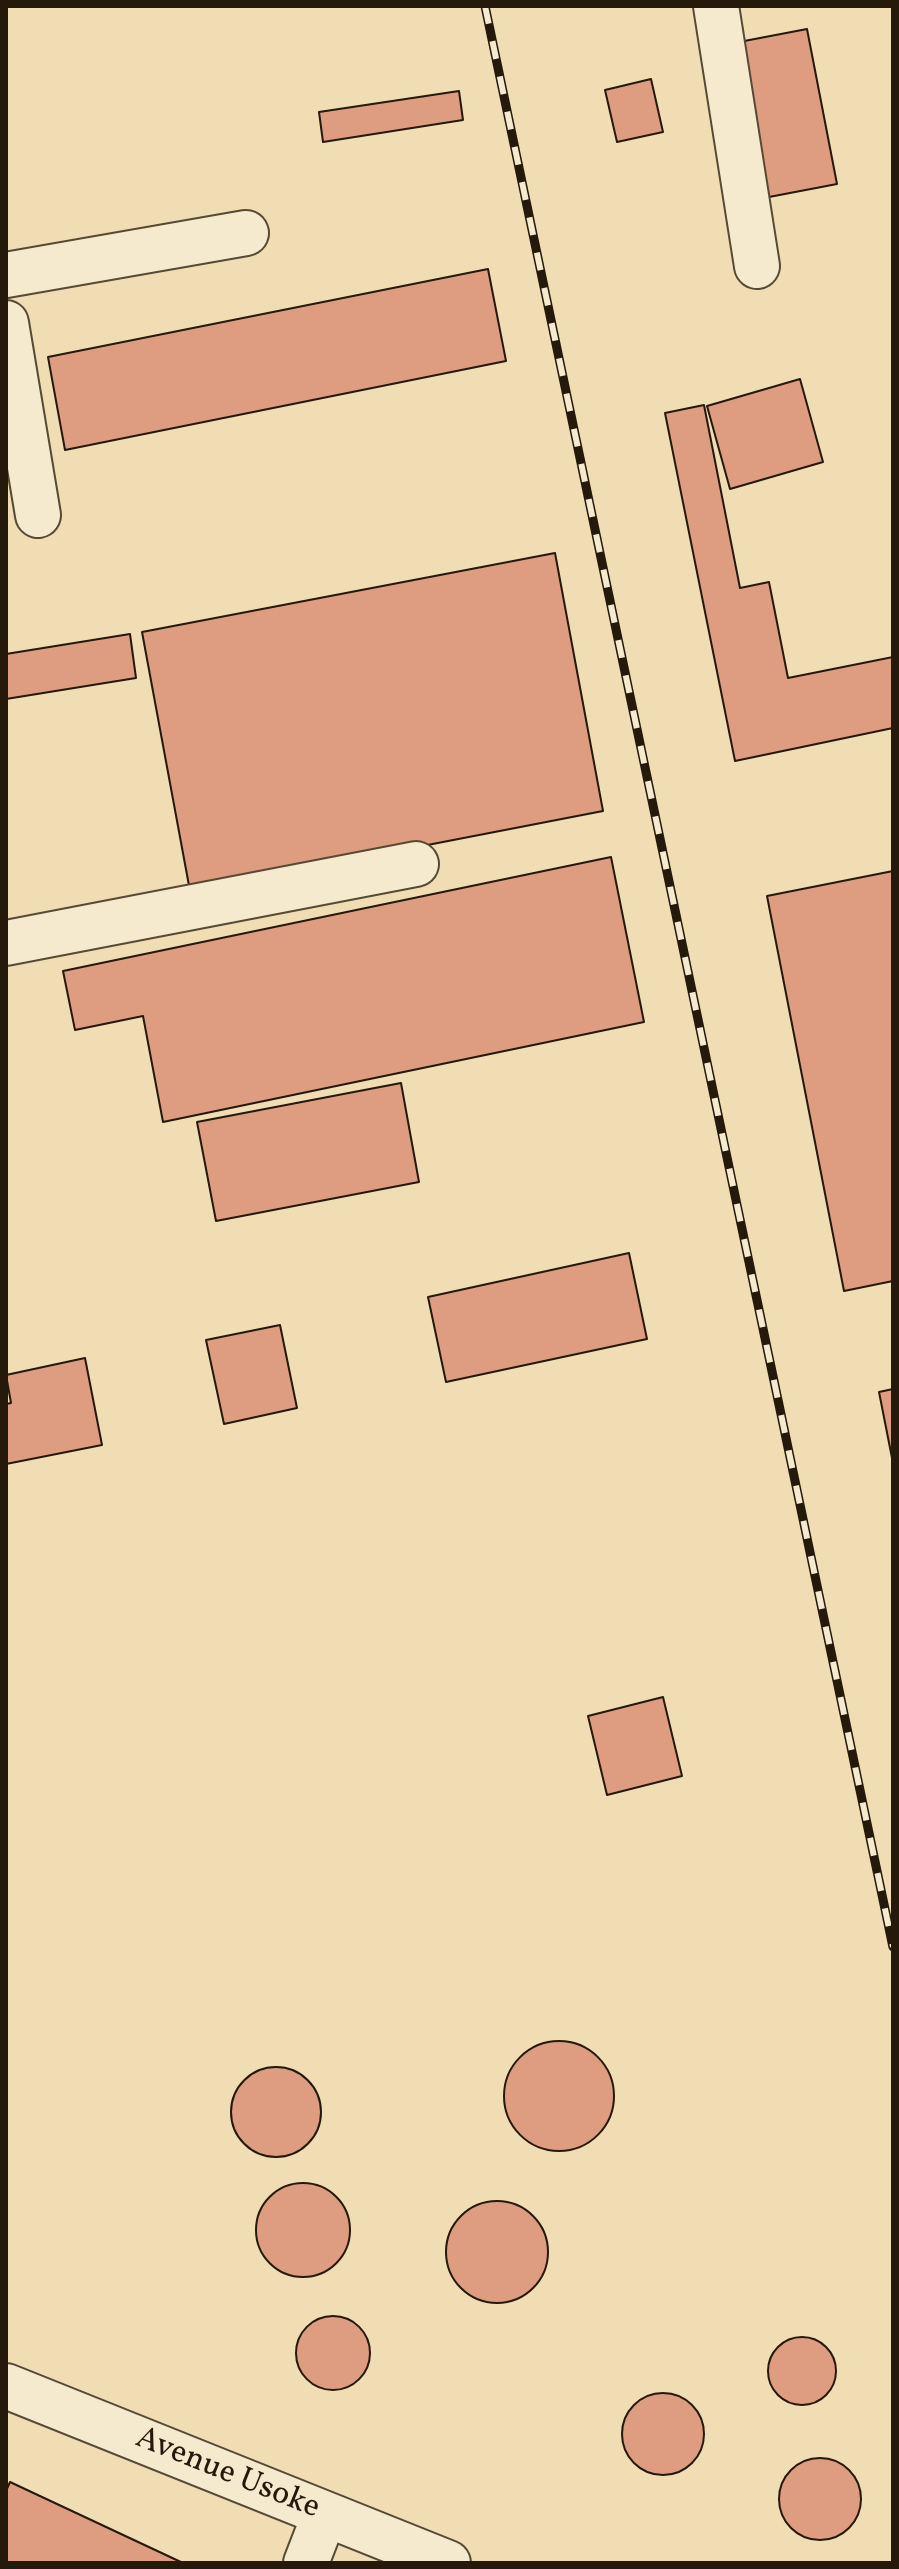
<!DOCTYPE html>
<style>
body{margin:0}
#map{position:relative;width:899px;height:2569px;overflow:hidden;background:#f0ddb4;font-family:Vollkorn,serif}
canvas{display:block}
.frame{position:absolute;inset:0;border:8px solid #24190b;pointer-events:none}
</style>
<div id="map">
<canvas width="899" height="2569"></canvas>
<div class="frame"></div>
</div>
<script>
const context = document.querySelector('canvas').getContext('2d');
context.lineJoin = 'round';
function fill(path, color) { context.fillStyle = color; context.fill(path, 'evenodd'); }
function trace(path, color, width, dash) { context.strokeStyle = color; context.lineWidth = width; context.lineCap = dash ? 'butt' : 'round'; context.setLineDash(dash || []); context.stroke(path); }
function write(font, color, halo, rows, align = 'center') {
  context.font = font + ' Vollkorn,serif'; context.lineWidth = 8; context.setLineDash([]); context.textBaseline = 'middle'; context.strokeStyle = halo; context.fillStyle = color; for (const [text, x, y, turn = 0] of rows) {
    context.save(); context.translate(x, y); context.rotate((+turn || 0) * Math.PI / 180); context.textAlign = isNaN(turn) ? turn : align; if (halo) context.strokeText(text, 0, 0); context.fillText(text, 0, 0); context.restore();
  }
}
const building = new Path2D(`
 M807,29L837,184L769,197L739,42Z
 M651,79L663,132L617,142L605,90Z
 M459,91L463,120L323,142L319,112Z
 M488,269L506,361L65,450L48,357Z
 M800,379L823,462L730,489L707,406Z
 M704,405L740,588L769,582L788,678L893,657V728L735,761L665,413Z
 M555,553L603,811L190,891L142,632Z
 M130,634L136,678L6,699V654Z
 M611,857L644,1022L163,1122L143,1016L75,1030L63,971Z
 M893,871V1281L844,1291L767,896Z
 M401,1083L419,1182L216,1221L197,1122Z
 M629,1253L647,1339L446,1382L428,1297Z
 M280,1325L297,1408L224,1424L206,1340Z
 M85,1358L102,1445L6,1464V1404L11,1403L6,1375Z
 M893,1389V1463L879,1392Z
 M663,1697L682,1776L607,1795L588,1716Z
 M504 2096a55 55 0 1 1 110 0a55 55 0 1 1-110 0Z
 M231 2112a45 45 0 1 1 90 0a45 45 0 1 1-90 0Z
 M256 2230a47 47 0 1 1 94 0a47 47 0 1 1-94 0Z
 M446 2252a51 51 0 1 1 102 0a51 51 0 1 1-102 0Z
 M296 2353a37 37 0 1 1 74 0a37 37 0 1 1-74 0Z
 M768 2371a34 34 0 1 1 68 0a34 34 0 1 1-68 0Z
 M622 2434a41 41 0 1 1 82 0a41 41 0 1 1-82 0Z
 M779 2499a41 41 0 1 1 82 0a41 41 0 1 1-82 0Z
 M10,2482L183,2563H6V2491Z`);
const minor = new Path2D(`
 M716,6L757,266
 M6,275L246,233
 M6,323L38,515
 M6,943L416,864
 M6,2386L448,2563
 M306,2563L325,2514`);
const rail = new Path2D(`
 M485,6L893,1947`);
const streetNames = [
 ["Avenue Usoke",227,2475,22]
];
fill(building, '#de9c80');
trace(building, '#24190b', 2);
trace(minor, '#574a35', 48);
trace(minor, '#f5e9ce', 44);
trace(rail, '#24190b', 9);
trace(rail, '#f5e9ce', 6, [18]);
write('32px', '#24190b', '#f5e9ce', streetNames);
</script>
